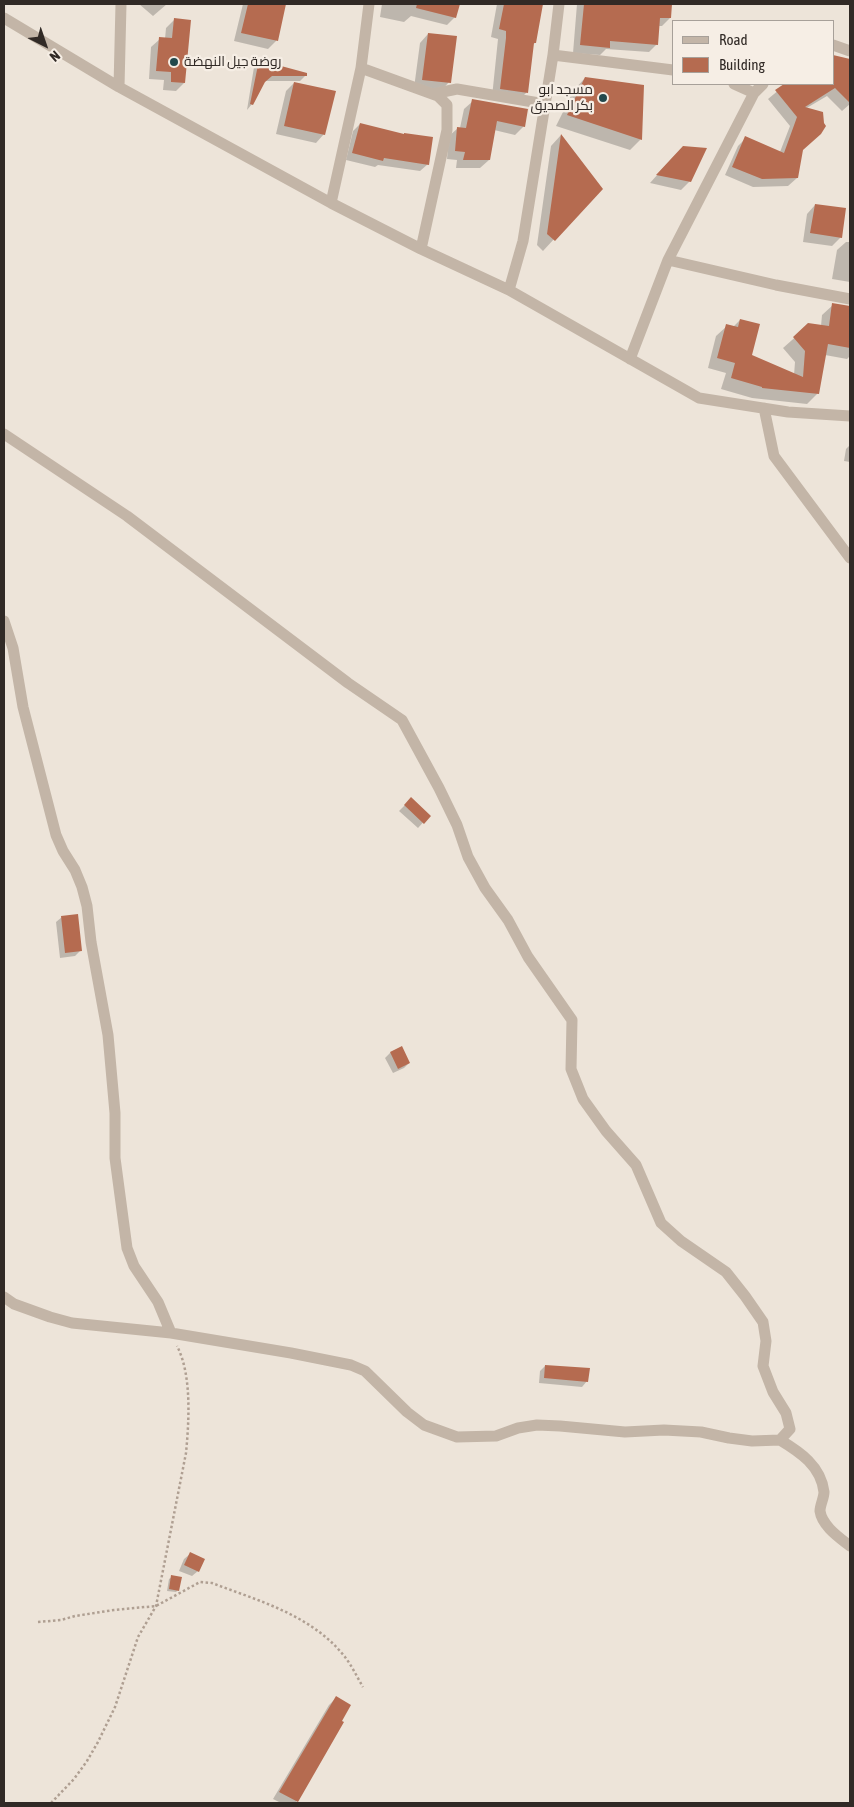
<!DOCTYPE html>
<meta charset="utf-8">
<style>
body{margin:0}
#map{position:relative;width:854px;height:1807px;overflow:hidden;background:#ede4d9;font-family:"Asap Condensed",sans-serif}
canvas{display:block}
.frame{position:absolute;inset:0;border:5px solid #312a26;pointer-events:none}
.legend{position:absolute;left:672px;top:20px;width:162px;height:65px;box-sizing:border-box;background:#f6eee5;border:1px solid #a7a099;margin:0;padding:6px 9px;list-style:none;font-size:15px;color:#312a26}
.legend li{display:flex;align-items:center;gap:10px;height:25px}
.legend b{width:25px;border:1px solid #a7a099}
.north{position:absolute;left:20px;top:20px;width:50px;height:50px;-webkit-text-stroke:4px #f6eee5;paint-order:stroke;rotate:139deg;font-size:14px;font-weight:700;line-height:20px;text-align:center;color:#312a26}
.north::after{content:'';display:block;margin:auto;width:18px;height:22px;background:#312a26;clip-path:polygon(50% 0,100% 100%,50% 72%,0 100%)}
</style>
<div id="map">
<canvas width="854" height="1807"></canvas>
<div class="frame"></div>
<ul class="legend">
<li><b style="height:6px;background:#c3b5a7"></b>Road</li>
<li><b style="height:14px;background:#b56b50"></b>Building</li>
</ul>
<div class="north">N</div>
</div>
<script>
const context = document.querySelector('canvas').getContext('2d');
context.lineJoin = 'round';
function fill(path, color) { context.fillStyle = color; context.fill(path, 'evenodd'); }
function trace(path, color, width, dash) { context.strokeStyle = color; context.lineWidth = width; context.lineCap = dash ? 'butt' : 'round'; context.setLineDash(dash || []); context.stroke(path); }
function write(font, color, halo, rows, align = 'center') {
  context.font = font + ' "Asap Condensed",Cairo,sans-serif'; context.lineWidth = 4.5; context.setLineDash([]); context.textBaseline = 'middle'; context.strokeStyle = halo; context.fillStyle = color; for (const [text, x, y, turn = 0] of rows) {
    context.save(); context.translate(x, y); context.rotate((+turn || 0) * Math.PI / 180); context.textAlign = isNaN(turn) ? turn : align; if (halo) context.strokeText(text, 0, 0); context.fillText(text, 0, 0); context.restore();
  }
}
const shadow = new Path2D(`
 M139,4H167L153,16Z
 M243,4H285L276,41L268,49L234,41Z
 M382,4H458L455,17L447,25L411,16L404,22L380,17Z
 M497,4H542L535,43L532,45L526,93L518,101L492,97L498,39L491,37Z
 M577,4H671L670,18L662,26H658L657,44L649,52L606,49L600,55L573,53Z
 M175,19L184,83L176,91L163,90L164,80L149,79L151,47L160,39H165L166,28Z
 M428,34L449,82L441,91L414,88L420,43Z
 M833,56L850,60V104L842,111L827,96L805,109L802,150L797,178L788,186L753,187L725,175L738,146L746,138L780,152L790,126L768,99L786,84H833Z
 M260,62L305,76L300,81H265L252,104L247,110L254,67Z
 M585,78L641,139L630,150L556,126L574,90Z
 M294,83L324,134L316,143L276,134L286,91Z
 M473,101L524,126L515,135L494,130L489,160L480,168H456L457,160L447,159L449,136L458,128H460L464,109Z
 M360,124L428,164L420,171L378,165L375,167L346,160L353,131Z
 M561,135L601,188L543,251L537,245L551,146Z
 M674,156L690,181L681,190L650,183Z
 M815,205L841,237L832,246L803,242L807,214Z
 M846,242H850V282L832,279L837,250Z
 M833,305L850,307V356L847,359L825,355L818,393L807,404L752,398L721,389L726,373L708,368L716,336L727,326L733,327L740,320L751,356L794,375L795,362L783,348L809,325L821,326L822,315Z
 M850,445V462L844,461L846,449Z
 M411,799L429,816L418,828L399,811Z
 M62,917L80,951L75,956L60,958L56,922Z
 M401,1048L409,1063L404,1068L393,1073L385,1058L390,1053Z
 M545,1366L587,1381L582,1387L539,1383L540,1371Z
 M190,1554L198,1571L192,1576L179,1571L184,1559Z
 M172,1577L178,1590L176,1592L167,1591L169,1579Z
 M336,1698L297,1801L295,1803H281L273,1799L329,1705Z`);
const building = new Path2D(`
 M248,4H286L278,41L241,33Z
 M417,4H460L456,18L416,8Z
 M504,4H543L536,43H534L528,93L500,89L506,38V31L499,29Z
 M584,4H672L671,18H660L658,45L610,41V48L580,45Z
 M174,18L191,20L185,83L171,82V72L156,71L159,37L172,38Z
 M428,33L457,36L451,83L422,80Z
 M833,55L850,59V103L835,88L805,107L823,112L824,123L826,126L821,134L803,150L798,178L762,179L732,167L745,136L784,153L797,117L775,90L784,84H833Z
 M259,60L307,73V76H272L265,82L253,105L250,104Z
 M585,77L644,85L642,140L567,115Z
 M294,82L336,91L325,135L284,126Z
 M472,99L528,109L525,127L497,121L490,160H463L465,152L455,151L457,127L466,128Z
 M360,123L404,134V133L433,137L429,165L384,158L383,161L352,153Z
 M561,134L603,189L555,241L547,234Z
 M683,146L707,148L691,182L656,175Z
 M815,204L846,208L842,238L810,233Z
 M832,303L850,306V348L828,344L819,394L762,388V387L731,378L735,363L717,358L726,324L738,327L740,319L760,324L752,355L803,377L805,351L793,337L808,323L829,326Z
 M411,797L431,816L424,824L404,805Z
 M78,914L82,951L65,953L61,916Z
 M402,1046L410,1063L398,1069L390,1052Z
 M545,1365L590,1368L588,1382L544,1378Z
 M190,1552L205,1559L199,1572L184,1565Z
 M171,1575L182,1577L179,1591L169,1589Z
 M336,1696L351,1705L342,1721L344,1722L298,1802L279,1792Z`);
const path = new Path2D(`
 M38,1622L61,1620L75,1616L114,1610L156,1606L200,1582L212,1583C259,1601 312,1615 345,1657C352,1666 357,1677 363,1687
 M51,1803L74,1779L87,1761L98,1742L115,1707L138,1637L156,1606L186,1453C189,1421 192,1375 177,1346`);
const street = new Path2D(`
 M4,18L119,87L331,203L421,249L509,290L699,398L788,412L850,416
 M833,45L850,51
 M553,55L673,70
 M361,68L438,96L447,105V130L421,249
 M734,84L754,93
 M119,87L121,4
 M433,94L457,89L545,104
 M331,203L361,68L369,4
 M668,260L776,285L850,299
 M509,290L523,241L553,55L559,4
 M630,359L668,260L754,93L763,84
 M764,408L774,456L850,558
 M4,434L127,516L348,683L402,720L439,788L457,825L468,857L485,888L508,920L528,957L572,1020L571,1069L583,1099L606,1131L636,1165L661,1223L681,1241L726,1272L745,1296L763,1322L766,1341L763,1366L773,1392L786,1413L790,1429L780,1440L752,1441L729,1438L701,1432L664,1430L625,1432L560,1426L537,1425L518,1428L496,1436L457,1437L424,1425L407,1412L365,1371L351,1365L291,1353L171,1333L72,1323L50,1317L14,1304L4,1297
 M4,621L13,648L23,707L56,835L63,851L75,870L82,887L87,906L91,942L108,1035L115,1113V1158L127,1248L134,1266L158,1302L171,1333
 M780,1440C800,1452 821,1466 824,1492C824,1498 820,1505 820,1511C822,1526 840,1538 850,1546`);
const markers = [
 [174,62,5,"#22484c"],
 [603,98,5,"#22484c"]
];
const poiNames = [
 ["روضة جيل النهضة",184,62],
 ["مسجد ابو",593,90,"right"],
 ["بكر الصديق",593,106,"right"]
];
fill(shadow, '#0003');
fill(building, '#b56b50');
trace(path, '#af9f92', 2.5, [2.5, 2.5]);
trace(street, '#c3b5a7', 11);
for (const [x, y, r, color] of markers) { const dot = new Path2D(); dot.arc(x, y, r, 0, 2 * Math.PI); context.fillStyle = color; context.fill(dot); trace(dot, '#f6eee5', 2); }
write('14px', '#312a26', '#f6eee5', poiNames, 'left');
</script>
